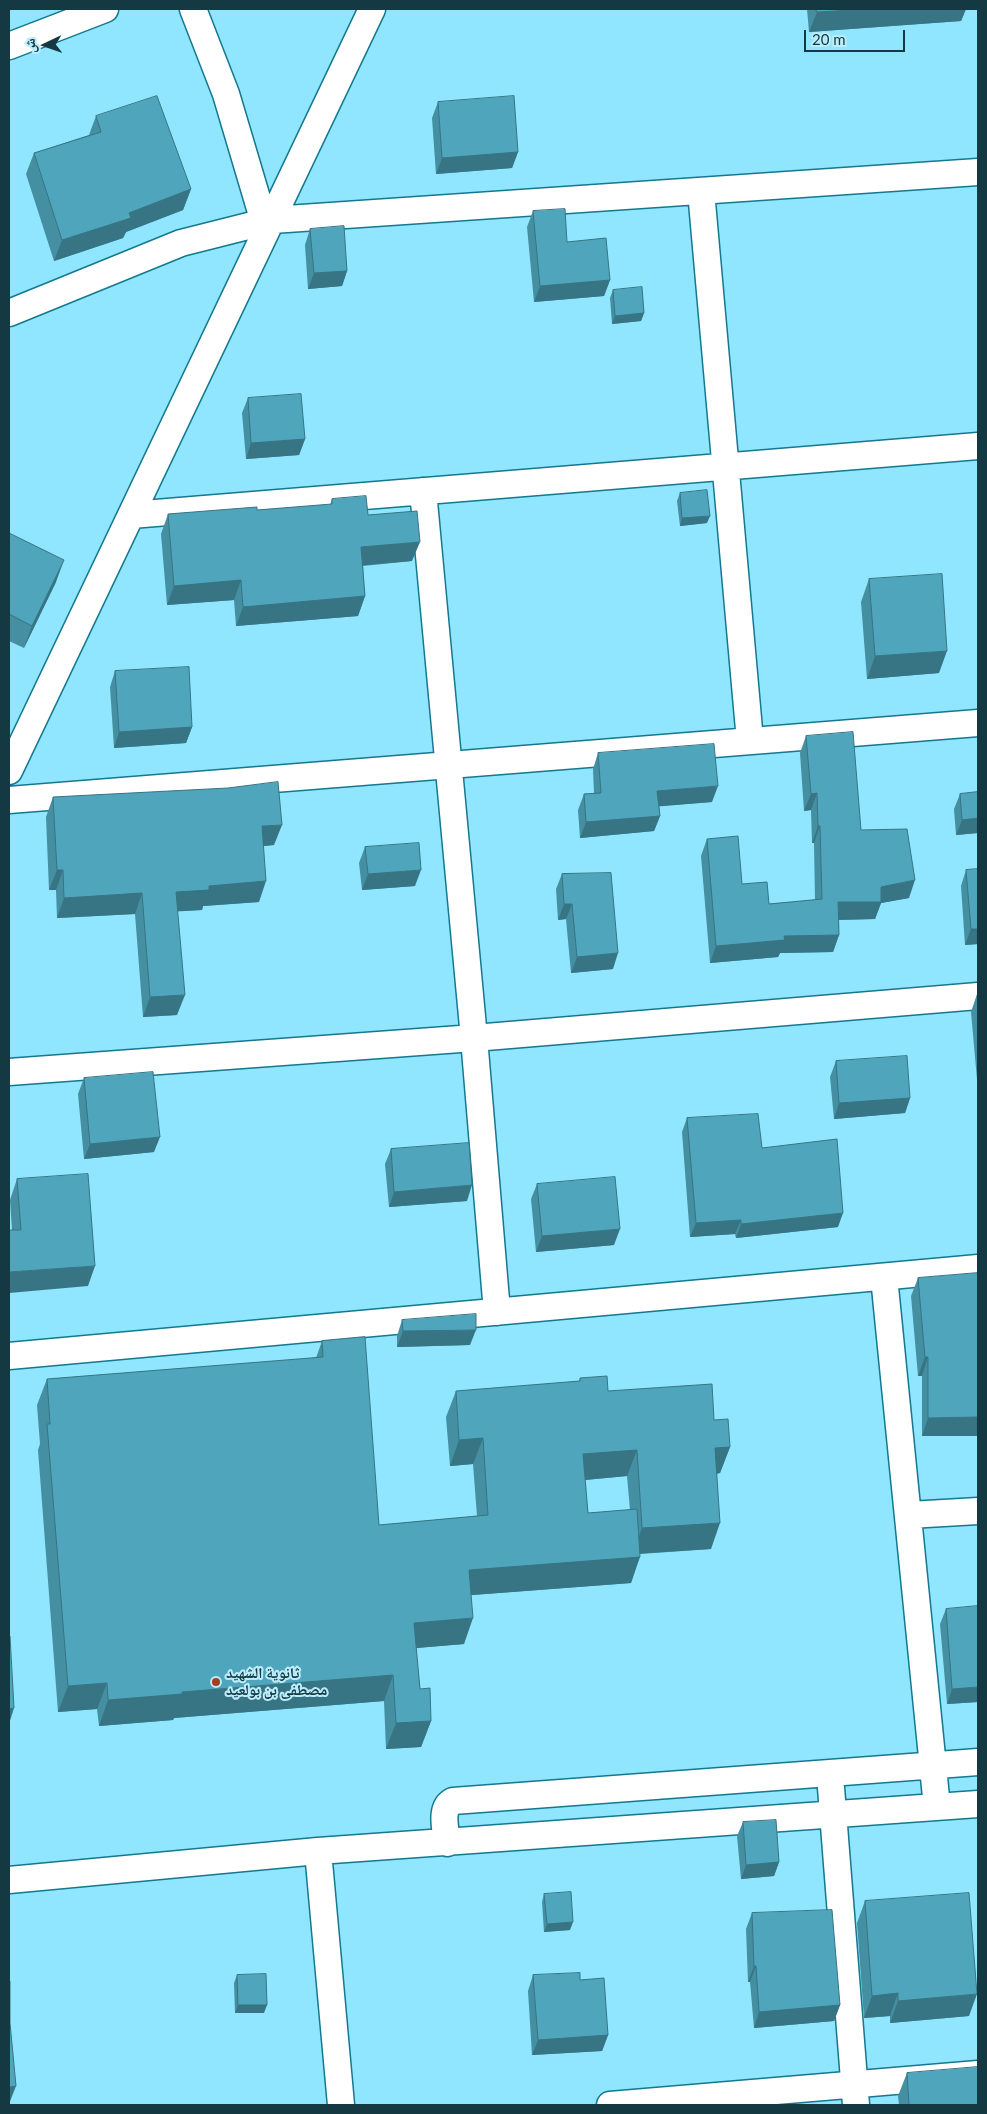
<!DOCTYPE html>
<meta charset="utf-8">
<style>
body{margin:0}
#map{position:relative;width:987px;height:2114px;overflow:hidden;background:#8fe6fe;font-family:Lato,"Noto Naskh Arabic",sans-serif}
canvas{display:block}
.frame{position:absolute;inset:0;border:10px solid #143942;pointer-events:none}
.north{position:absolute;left:20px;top:20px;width:50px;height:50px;-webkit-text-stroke:4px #bcedfc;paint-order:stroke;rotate:267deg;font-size:14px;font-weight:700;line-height:20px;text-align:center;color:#143942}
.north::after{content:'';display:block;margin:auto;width:18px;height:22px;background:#143942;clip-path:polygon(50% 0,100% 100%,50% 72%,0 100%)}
.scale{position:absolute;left:804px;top:30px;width:101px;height:22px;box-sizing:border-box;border:2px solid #143942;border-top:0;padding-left:6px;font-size:15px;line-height:18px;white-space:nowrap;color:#143942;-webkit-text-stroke:4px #bcedfc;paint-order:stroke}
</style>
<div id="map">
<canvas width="987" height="2114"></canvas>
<div class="frame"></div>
<div class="north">ش</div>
<div class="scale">20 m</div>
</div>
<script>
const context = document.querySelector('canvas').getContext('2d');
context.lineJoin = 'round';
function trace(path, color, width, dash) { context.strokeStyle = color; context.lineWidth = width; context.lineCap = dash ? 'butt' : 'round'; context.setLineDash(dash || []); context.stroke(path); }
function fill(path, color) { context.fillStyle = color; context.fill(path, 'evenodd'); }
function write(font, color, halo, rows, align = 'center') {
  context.font = font + ' Lato,"Noto Naskh Arabic",sans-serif'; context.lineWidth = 4; context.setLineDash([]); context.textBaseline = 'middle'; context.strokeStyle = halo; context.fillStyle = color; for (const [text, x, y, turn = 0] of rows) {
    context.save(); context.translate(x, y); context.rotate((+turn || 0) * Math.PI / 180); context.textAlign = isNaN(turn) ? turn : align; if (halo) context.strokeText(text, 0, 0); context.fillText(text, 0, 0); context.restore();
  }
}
const street = new Path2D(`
 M193,9L226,94L264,222
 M9,46L105,9
 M701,191L750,741
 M9,313L181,243L272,220L978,172
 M423,491L474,1038L497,1312
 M131,515L978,446
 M9,771L372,9
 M9,800L978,723
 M9,1072L474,1038L978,996
 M884,1277L937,1807
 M9,1356L978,1268
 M909,1515L978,1511
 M830,1775L856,2105
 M447,1843C446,1830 439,1808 453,1801L978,1762
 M318,1851L341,2105
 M9,1880L318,1851L978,1804
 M610,2105L978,2074`);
const wall = new Path2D(`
 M807,9H966L961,21L809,32Z
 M438,102L518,152L512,168L436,174L432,118Z
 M96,116L191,189L183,210L126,232L123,238L54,261L26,174L34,153L89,135Z
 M533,211L610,280L604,296L534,302L527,227Z
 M310,229L347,271L342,286L308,289L305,245Z
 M613,290L644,313L641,321L612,324L610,298Z
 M248,398L305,439L299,455L246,459L242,413Z
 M680,493L707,523L680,526L677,501Z
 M332,499L368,515L412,561L363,566L365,596L358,616L236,626L234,600L167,605L161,534L168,514L257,510L330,505Z
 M9,533L56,582L24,648L9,641Z
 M869,579L939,673L867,679L861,602Z
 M115,671L192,727L186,743L114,748L110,687Z
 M806,736L861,830L909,898L881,903L875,919L839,920V935L833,952L780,953L778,957L710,963L701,856L707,839L742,884L769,904L815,900L814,843H812L811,810L804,811L800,753Z
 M598,753L712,802L659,806L660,816L654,831L580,838L578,810L584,794L594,793L593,769Z
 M978,792V833L956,835L954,809L960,794Z
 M53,797L274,845L263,846L259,902L203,906L202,910L177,911V1015L143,1017L135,914L57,918L56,890H49L46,817Z
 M365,847L415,886L362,890L359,863Z
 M966,870L978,944L965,945L961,886Z
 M562,874L613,969L571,973L566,919L558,920L556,889Z
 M978,991V1091L971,1012Z
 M836,1061L910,1098L905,1113L834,1119L830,1077Z
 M84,1078L154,1152L84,1159L78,1094Z
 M687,1118L762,1148L838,1227L736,1238L735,1234L690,1237L682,1132Z
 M391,1149L467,1201L389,1207L385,1164Z
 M17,1179L88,1286L12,1230L10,1200Z
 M537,1184L614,1245L536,1252L531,1199Z
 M978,1273V1436H922V1376H918L911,1296L918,1278Z
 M402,1320L470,1345L397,1347V1336Z
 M322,1341L379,1525L477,1516L473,1464L450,1466L446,1417L456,1391L579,1382L580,1378L608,1391L714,1420L730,1447L720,1473L717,1474L711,1549L640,1554L631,1583L471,1595L464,1644L416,1648L420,1689L431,1721L421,1747L386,1749L384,1701L174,1718L173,1720L99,1726L97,1709L58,1712L38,1450L40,1444L37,1405L47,1379L316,1358ZM627,1476L630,1510L588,1513L585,1480Z
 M946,1609L978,1702L947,1704L940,1624Z
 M743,1822L779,1862L774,1876L741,1879L737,1836Z
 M544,1894L570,1930L544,1932L542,1902Z
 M865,1901L969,2016L890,2023V2016L864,2018L857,1923Z
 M752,1913L840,2005L834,2021L754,2028L750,1982H748L746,1929Z
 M237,1975L264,2013H235L234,1983Z
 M533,1975L580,1980L608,2035L602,2051L532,2055L528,1991Z
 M907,2073L978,2105H899L898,2096Z`);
const shadedWall = new Path2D(`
 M868,9H966L961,21L809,32L817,12Z
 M518,152L512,168L436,174L442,158Z
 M191,189L183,210L126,232L123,238L54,261L62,240L129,213Z
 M347,271L342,286L308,289L314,273Z
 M610,280L604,296L534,302L540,286Z
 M644,313L641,321L612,324L615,316Z
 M305,439L299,455L246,459L251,443Z
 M710,516L707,523L680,526L682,518Z
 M420,542L412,561L354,566L361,547Z
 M64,560L56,582L24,648L32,626Z
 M241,580L234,600L167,605L174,586Z
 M365,596L358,616L236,626L243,607Z
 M947,651L939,673L867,679L875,656Z
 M192,727L186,743L114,748L119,732Z
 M718,786L712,802L652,807L657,791Z
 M817,793L811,810L804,811L811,794Z
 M660,816L654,831L580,838L586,822Z
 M978,818V833L956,835L962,820Z
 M282,825L274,845L254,847L262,826Z
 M818,826H820L814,843H812Z
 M57,870H63L56,890H49Z
 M421,870L415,886L362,890L368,874Z
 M915,880L909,898L881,903L875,919L832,920L838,902L881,887Z
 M266,881L259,902L203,906L202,910L168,912L176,892L209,886Z
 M142,893L135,914L57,918L64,898Z
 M564,904H572L566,919L558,920Z
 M971,929H978V944L965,945Z
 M839,935L833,952L780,953L778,957L710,963L716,946L784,936Z
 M618,953L613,969L571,973L577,957Z
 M185,995L177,1015L143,1017L150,997Z
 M910,1098L905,1113L834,1119L839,1103Z
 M160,1137L154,1152L84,1159L90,1144Z
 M472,1185L467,1201L389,1207L394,1192Z
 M843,1213L838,1227L736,1238L741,1224Z
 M741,1220L735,1234L690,1237L696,1223Z
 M620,1229L614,1245L536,1252L542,1236Z
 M95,1266L88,1286L9,1293V1272Z
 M476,1330L470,1345L397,1347L403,1331Z
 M925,1357H928L922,1376H918Z
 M978,1417V1436H922L928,1418Z
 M483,1438L473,1464L450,1466L459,1440Z
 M730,1447L720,1473L706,1474L715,1448Z
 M637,1450L627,1476L574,1481L583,1454Z
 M720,1523L711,1549L633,1554L642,1528Z
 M640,1557L631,1583L460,1596L469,1570Z
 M473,1618L464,1644L405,1649L414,1623Z
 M393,1675L384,1701L174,1718L173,1720L99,1726L108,1700L182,1692Z
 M107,1683L97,1709L58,1712L68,1686Z
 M978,1687V1702L947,1704L952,1689Z
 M14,1708L9,1724V1709Z
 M431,1721L421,1747L386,1749L396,1723Z
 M779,1862L774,1876L741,1879L746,1865Z
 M573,1922L570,1930L544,1932L547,1924Z
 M754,1966H756L750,1982H748Z
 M898,1993L890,2016L864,2018L872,1996Z
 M977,1994L969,2016L890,2023L898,2001Z
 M238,2005H267L264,2013H235Z
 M840,2005L834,2021L754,2028L759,2012Z
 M608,2035L602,2051L532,2055L538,2040Z
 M16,2086L9,2104V2087Z`);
const building = new Path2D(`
 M816,9H868L817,12Z
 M157,96L191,189L129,213L131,218L62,240L34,153L101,132L96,116Z
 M514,96L518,152L442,158L438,102Z
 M565,209L567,242L606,238L610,280L540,286L533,211Z
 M344,226L347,271L314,273L310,229Z
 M642,287L644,313L615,316L613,290Z
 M301,394L305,439L251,443L248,398Z
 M707,490L710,516L682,518L680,493Z
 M366,496L368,515L417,511L420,542L361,547L365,596L243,607L241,580L174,586L168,514L257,507V510L332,504V499Z
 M9,533L64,560L32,626L9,614Z
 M942,574L947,651L875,656L869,579Z
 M189,667L192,727L119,732L115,671Z
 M853,732L861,830L907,829L915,880L881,887V902H838L839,935L784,936L785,940L716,946L707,839L738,836L742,884L767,882L769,904L822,899L820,826H818L817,793L811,794L806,736Z
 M714,744L718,786L657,791L660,816L586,822L584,794L601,793L598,753Z
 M278,782L282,825L262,826L266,881L209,886V890L176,892L185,995L150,997L142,893L64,898L63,870H57L53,797L228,788Z
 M978,792V818L962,820L960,794Z
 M419,843L421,870L368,874L365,847Z
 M978,869V929H971L966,870Z
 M611,873L618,953L577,957L572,904H564L562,874Z
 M907,1056L910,1098L839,1103L836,1061Z
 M153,1072L160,1137L90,1144L84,1078Z
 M758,1114L762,1148L837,1139L843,1213L741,1224V1220L696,1223L687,1118Z
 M469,1143L472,1185L394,1192L391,1149Z
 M88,1174L95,1266L9,1272V1230H21L17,1179Z
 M615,1177L620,1229L542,1236L537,1184Z
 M978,1273V1417L928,1418V1357H925L918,1278Z
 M476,1314V1330L403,1331L402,1320Z
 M365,1337L379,1525L488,1515L483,1438L459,1440L456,1391L580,1381V1378L607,1376L608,1391L712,1384L714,1420L728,1419L730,1447L715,1448L720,1523L642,1528L637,1450L583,1454L588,1513L637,1509L640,1557L469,1570L473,1618L414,1623L420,1689L430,1688L431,1721L396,1723L393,1675L182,1692V1694L108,1700L107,1683L68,1686L47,1424H50L47,1379L323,1357L322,1341Z
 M978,1606V1687L952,1689L946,1609Z
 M9,1636H10L14,1708L9,1709Z
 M776,1820L779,1862L746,1865L743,1822Z
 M571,1892L573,1922L547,1924L544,1894Z
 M969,1893L977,1994L898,2001V1993L872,1996L865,1901Z
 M832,1910L840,2005L759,2012L756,1966H754L752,1913Z
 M580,1973V1980L604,1978L608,2035L538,2040L533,1975Z
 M266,1974L267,2005H238L237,1975Z
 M9,1981H10V2023L16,2086L9,2087Z
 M978,2067V2105H909L907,2073Z`);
const markers = [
 [216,1682,5,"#a63f1d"]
];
const poiNames = [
 ["ثانوية الشهيد",226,1673],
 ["مصطفى بن بولعيد",226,1690]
];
trace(street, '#14788e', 29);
trace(street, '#fff', 26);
fill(wall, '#448fa2');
fill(shadedWall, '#377484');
fill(building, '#4fa6bc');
trace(building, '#377484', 1);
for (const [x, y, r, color] of markers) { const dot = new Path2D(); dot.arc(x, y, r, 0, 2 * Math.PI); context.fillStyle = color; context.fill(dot); trace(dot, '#bcedfc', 2); }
write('bold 15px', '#143942', '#bcedfc', poiNames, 'left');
</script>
